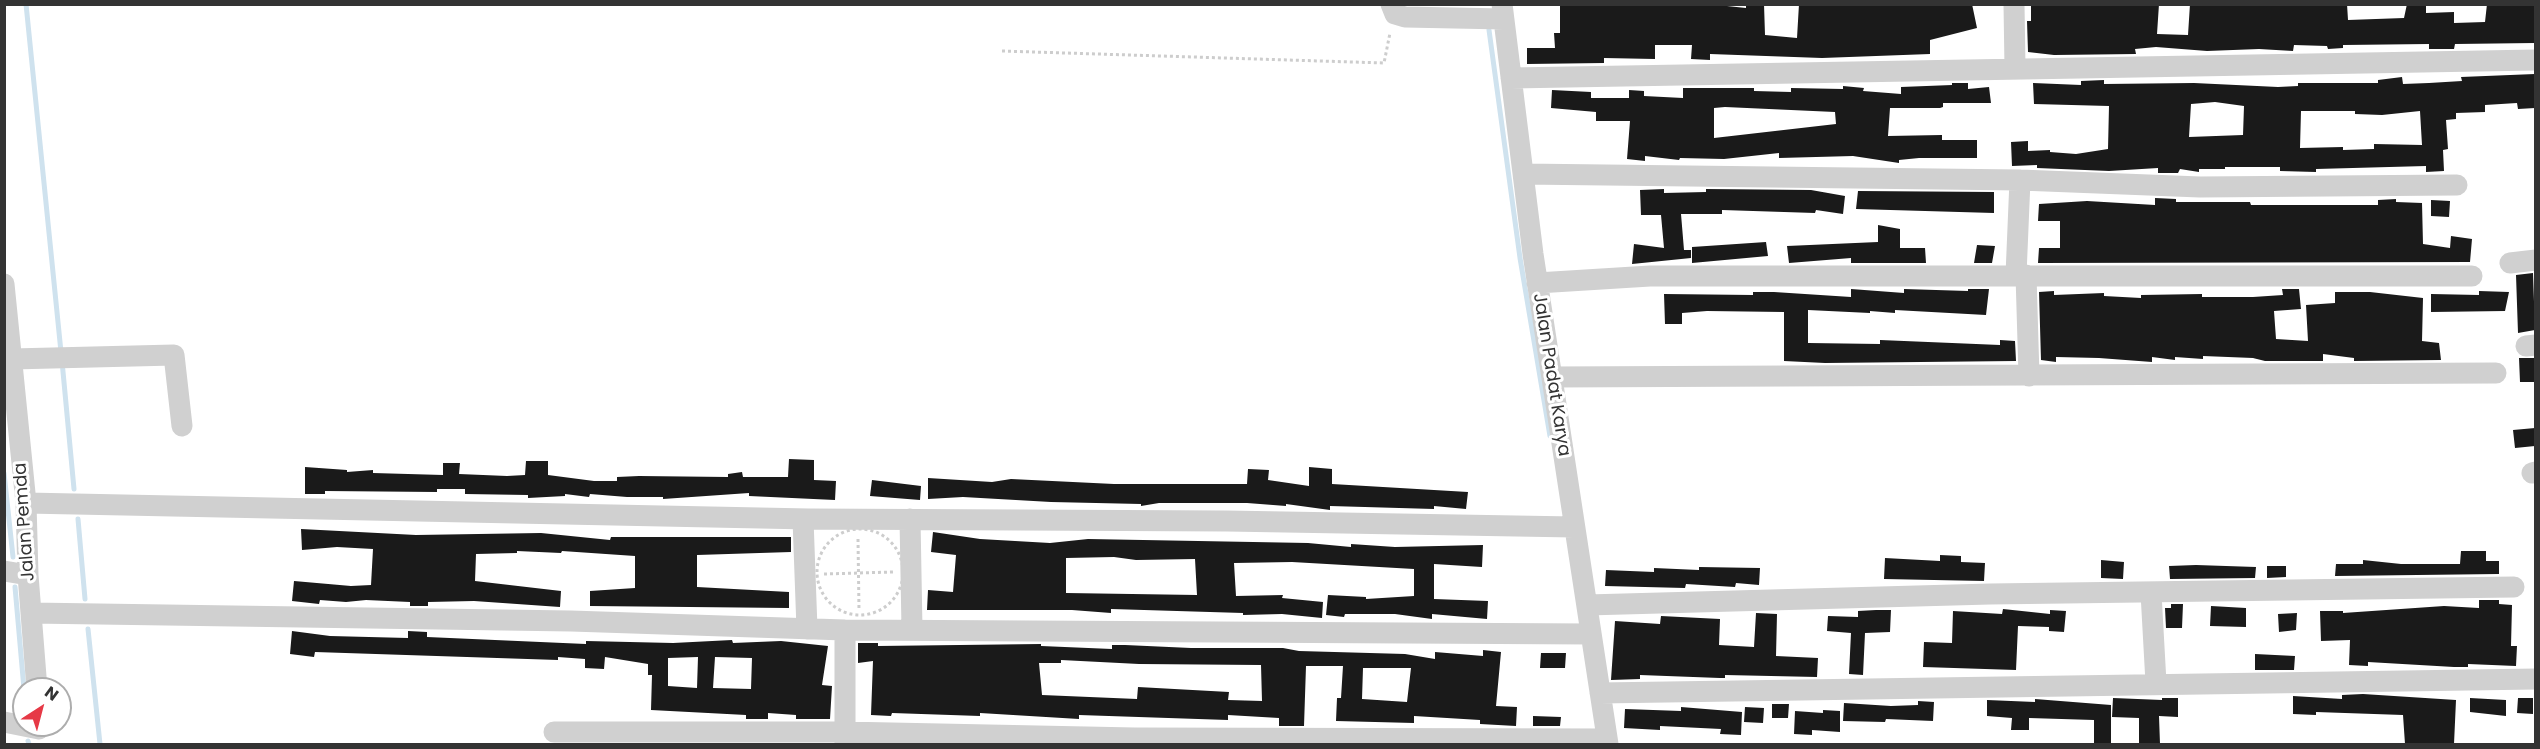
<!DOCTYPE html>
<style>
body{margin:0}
#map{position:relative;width:2540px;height:749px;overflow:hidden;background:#fff;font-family:Poppins,sans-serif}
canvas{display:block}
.frame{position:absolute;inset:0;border:6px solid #333;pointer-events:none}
.north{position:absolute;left:12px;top:677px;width:60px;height:60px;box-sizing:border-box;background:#fff;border:2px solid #adadad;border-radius:50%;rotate:36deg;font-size:16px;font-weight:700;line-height:24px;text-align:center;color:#333}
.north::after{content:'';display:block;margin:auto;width:21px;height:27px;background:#e63946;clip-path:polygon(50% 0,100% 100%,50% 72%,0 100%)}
</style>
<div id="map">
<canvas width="2540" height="749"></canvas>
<div class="frame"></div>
<div class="north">N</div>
</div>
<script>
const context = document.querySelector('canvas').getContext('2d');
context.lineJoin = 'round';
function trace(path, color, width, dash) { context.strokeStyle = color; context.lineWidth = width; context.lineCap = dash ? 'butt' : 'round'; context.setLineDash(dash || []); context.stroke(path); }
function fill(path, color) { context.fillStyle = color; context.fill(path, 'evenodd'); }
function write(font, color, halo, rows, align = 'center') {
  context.font = font + ' Poppins,sans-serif'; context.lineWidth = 6; context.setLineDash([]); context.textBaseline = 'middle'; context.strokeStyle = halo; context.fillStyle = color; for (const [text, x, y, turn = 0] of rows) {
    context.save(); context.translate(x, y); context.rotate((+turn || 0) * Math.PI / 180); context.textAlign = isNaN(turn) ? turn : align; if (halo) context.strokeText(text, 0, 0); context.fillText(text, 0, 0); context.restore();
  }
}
const stream = new Path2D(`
 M26,4L61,352
 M1489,30L1520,258L1550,436
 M62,361L74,489
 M4,473L13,557
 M78,519L85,599
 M15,587L24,689
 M88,629L100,744
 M28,741L29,744`);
const building = new Path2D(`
 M1560,4H1708L1746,8V4H1764L1765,35L1797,38L1799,4H1972L1977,28L1930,40V54L1822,58L1710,54V60L1691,59L1692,45H1655V59L1604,58V63L1527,64V48H1555L1554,33H1560Z
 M2031,4H2159L2157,34L2188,35L2190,4H2347L2348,20L2404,18L2407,4H2426V13L2454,12V23L2485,22L2487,4H2535V43L2455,44L2454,49H2429V44L2343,45V48L2328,49L2327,46L2294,45L2293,51L2259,49L2207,51L2156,47L2135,49L2136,54L2054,55L2028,52L2027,21H2031Z
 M2535,74V108L2518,109L2517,103L2485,105V112L2456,113V119L2446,120L2448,149L2443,150L2444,171L2426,172V166L2316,169V172L2280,171V167H2225V169H2199V172L2180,169L2178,173H2158V168L2109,171L2037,168V165L2012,166L2011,142L2028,141V151L2050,150V152L2076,154L2108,149L2109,106L2034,104L2033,83L2081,85V81L2104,80V84L2194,83L2278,87L2298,86V83H2378V80L2402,77L2403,84L2429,83L2462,81L2461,77ZM2215,102L2244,106L2243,135L2189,137L2191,104ZM2301,111H2355V114L2382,115L2420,111L2422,145L2374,144V149L2343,150V147L2300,148Z
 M1952,83H1968V89L1989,87L1991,103H1943V107L1940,108H1890L1888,136L1942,135V140H1977V158H1919L1899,160V163L1853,156L1779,158V153L1724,159L1680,158L1679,160L1645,156V161L1627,159L1630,121H1596V112L1551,108L1552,90L1591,92V98H1629V90L1644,91V96L1683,98V88H1754V91L1791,92V88L1843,89V86L1864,88L1863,91L1901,94V87L1952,85ZM1725,107L1835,112L1836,124L1714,138V108Z
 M1664,189V193L1706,192V189L1811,190L1845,196L1843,214L1816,210L1815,213L1722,210V214H1681L1684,250H1691V258L1632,264L1634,244L1664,248L1661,215H1641L1640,190Z
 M1858,191L1994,192V213L1856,209Z
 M2155,198L2176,199V202H2250L2251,205H2378V200L2396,199V202L2422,203L2423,244L2450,248L2451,236L2472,239L2470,262L2038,263L2039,248H2060V221H2038L2039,204L2087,201L2155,205Z
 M2431,200L2450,201L2449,217L2431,216Z
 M1878,225L1900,229V248H1925L1926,263H1851V258L1789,263L1787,246L1878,242Z
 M1766,242L1768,256L1692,263V247Z
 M1977,245L1995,246L1992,263H1974Z
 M2533,273L2535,330L2518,333L2516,275Z
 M1851,289L1904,293V289L1968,291V289H1989L1986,315L1895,310V313L1870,311V313L1808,310V343L1880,344V340L2000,345V340L2015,341L2016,361L1825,363L1784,361V312L1707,311L1682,313V324H1665L1664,294L1753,295V292H1774L1851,297Z
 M2282,289H2299L2301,309L2274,311L2276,339L2308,341L2306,305L2335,303V292H2370L2423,298L2422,341L2439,343L2441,360L2354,361V358L2323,354V361H2265L2253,358L2203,356V359L2175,357V360L2152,357V362L2099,358L2056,357V362L2041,360L2039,292L2054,291V295L2104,293V296L2141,298V295L2202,294V297H2253L2283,295Z
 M2479,291L2509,292L2505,311L2431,312V294L2479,295Z
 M2519,358H2535V382H2520Z
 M2535,428V446L2515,448L2513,430Z
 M789,459L814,460V480L836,481L835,500L749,496V493L663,499V497H627L590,494L589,497L565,494V496L528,498V495L465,494V489H437V492L325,491V494H305V467L347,470V472L373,470V473L443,475V463H460L459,474L507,476L525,475L526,461H548V475L594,481H617V477L639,476L728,477V474L742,472L743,477H788Z
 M1309,467L1332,469V484L1468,492L1466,509L1434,506V509L1330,506V510L1286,504V506L1247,503H1159L1141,506V504L1051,502L963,497L928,499V478L992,482L1011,479L1114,484H1247L1248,469L1269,470L1268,480L1309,486Z
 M872,480L921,486L920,500L870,496Z
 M301,529L416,535L541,533L610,540L611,537H791V552L697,555V587L789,592V608L590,606V591L635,588V556L562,551L561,553L517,551V553L476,554L475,581L561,591L560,607L474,601L428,602V606H410V602L366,600L346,602L320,600L319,604L292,601L294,581L351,586L371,585L373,549L337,547L302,550Z
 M933,532L980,539L1050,543L1088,539L1308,543L1351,547V544L1395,547L1483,545L1482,567L1434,564V599L1488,601L1487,619L1432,614V619L1395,614H1345L1344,617L1326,615L1328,595L1366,597V599L1414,596V569L1292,562L1234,563L1236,596L1283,595L1282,598L1323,602L1322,618L1282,614L1243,615V613L1111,609V613L1072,610H927L928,590L953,592L956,555L931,552ZM1114,557L1136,560L1195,559L1197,595L1066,593V558Z
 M2461,551H2486V561H2499V574L2335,576L2336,564H2363V560L2401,564H2460Z
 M1940,555L1961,556V562L1985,563L1984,581L1884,579L1885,558L1940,561Z
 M2101,560L2124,562L2123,579L2101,578Z
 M2196,565L2256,567L2255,578L2170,579L2169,566Z
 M2267,566H2286V577L2267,578Z
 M1699,567L1760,568L1759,585L1736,583L1735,587L1686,584L1685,588L1605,586L1606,570L1654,572V568L1699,570Z
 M2479,600H2499V604L2512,605L2511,646H2517L2516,666L2468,664V667H2454L2368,662V666L2349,665L2350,640L2321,641L2320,611H2343V613L2444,606L2479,608Z
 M2171,604H2183L2182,628H2166L2165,608H2171Z
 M2211,606L2246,608V627L2210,626Z
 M2003,609L2050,614V610L2066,611L2064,632L2049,631V627L2018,626L2016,670L1923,667L1924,642L1952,643L1953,611L2002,614Z
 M1876,610H1891L1890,632L1865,633L1863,675L1849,674L1851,633L1827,631L1828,616L1858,617V611Z
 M1756,613L1777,614L1776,656L1818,658L1817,677L1725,675V678H1720L1640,675V679L1611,680L1615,621L1660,624L1661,616L1720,619L1719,645L1754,647Z
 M2297,613L2296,630L2279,632L2278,614Z
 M292,631L330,636L408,638V631L427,632V637L563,643L586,644V641L673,643L732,640L733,643L781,641L828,646L822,685L832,686L830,719H796V715L768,713V719H746V715L651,710L652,675H648V664L605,657L604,669L585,668V659L558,657V660L315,652L314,657L290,654ZM698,657L697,688L668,686V658ZM715,657L752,658L751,689L713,688Z
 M858,643H878V646L1041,644V646L1112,649V645H1125L1191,648H1283L1299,651L1405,654L1435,659V652L1483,656V650L1501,652L1496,706L1517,707L1516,726L1480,724V720L1414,716V723L1336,721L1337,698H1341L1343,666H1306L1304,726H1279V718L1228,715V720L1079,715V719L980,713V716L892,713L891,716L871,715L873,661L858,663ZM1061,660L1139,664L1261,665L1262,701L1228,700L1229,692L1138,687L1137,699L1042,695L1039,663H1061ZM1363,668H1411L1407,702L1362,699Z
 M1541,653H1566L1565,668H1540Z
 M2255,654L2295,656L2294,670H2255Z
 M2363,694L2456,700L2454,744H2405L2403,715L2316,712V715L2293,714V696L2342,699V695Z
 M2113,698L2162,700V698H2178V717L2159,716L2160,744H2139V718L2112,717Z
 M2470,698L2506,700V716L2470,712Z
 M2518,698H2533V714L2517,713Z
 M2035,699L2111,705V744H2094V720L2029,718V730H2011L2012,718L1987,716V700L2035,702Z
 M1918,701L1934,702L1933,721L1886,719L1885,722L1843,721L1844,703L1891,706L1918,705Z
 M1772,704H1789L1788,718H1772Z
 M1681,707L1742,712L1741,735L1720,734L1721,729L1660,726V730L1624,728L1625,709L1681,711Z
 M1745,707L1764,708L1763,723L1744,722Z
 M1823,710L1840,711V732L1812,730V735L1794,734L1795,711L1823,713Z
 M1533,716L1561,717L1560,726H1533Z`);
const path = new Path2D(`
 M1002,51L1384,63L1390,33
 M817 572a43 43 0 1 1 86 0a43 43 0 1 1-86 0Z
 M858,539L859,610
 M824,574L893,572`);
const minor = new Path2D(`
 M1391,4L1395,14L1405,17L1504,19
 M1502,4L1533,254L1608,744
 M2014,4L2015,68
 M1511,78L2536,60
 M1523,174L2020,180L2200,187L2457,185
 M2510,263L2536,260
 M2016,275L2020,180
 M2026,275L2029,376
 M1537,283L1650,276H2472
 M4,284L26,503L28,575L37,689
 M2526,346L2536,345
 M12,359L174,355L182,426
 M1552,377L2496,373
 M2532,473L2536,472
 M26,503L809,519L1227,521L1574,527
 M803,519L807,629
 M910,519L912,629
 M4,571L28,575
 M2151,593L2156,683
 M1587,605L1990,594L2514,587
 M31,613L571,621L845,630L1591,634
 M1600,693L2536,679
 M4,722L39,729
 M554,732H843L1135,738L1607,739
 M845,744V630`);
const streetNames = [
 ["Jalan Padat Karya",1551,375,81],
 ["Jalan Pemda",25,522,-94]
];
trace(stream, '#cfe2ee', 5);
fill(building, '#1a1a1a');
trace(path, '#cdcdcd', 3, [3, 3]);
trace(minor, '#d0d0d0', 21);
write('18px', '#333', '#fff', streetNames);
</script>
